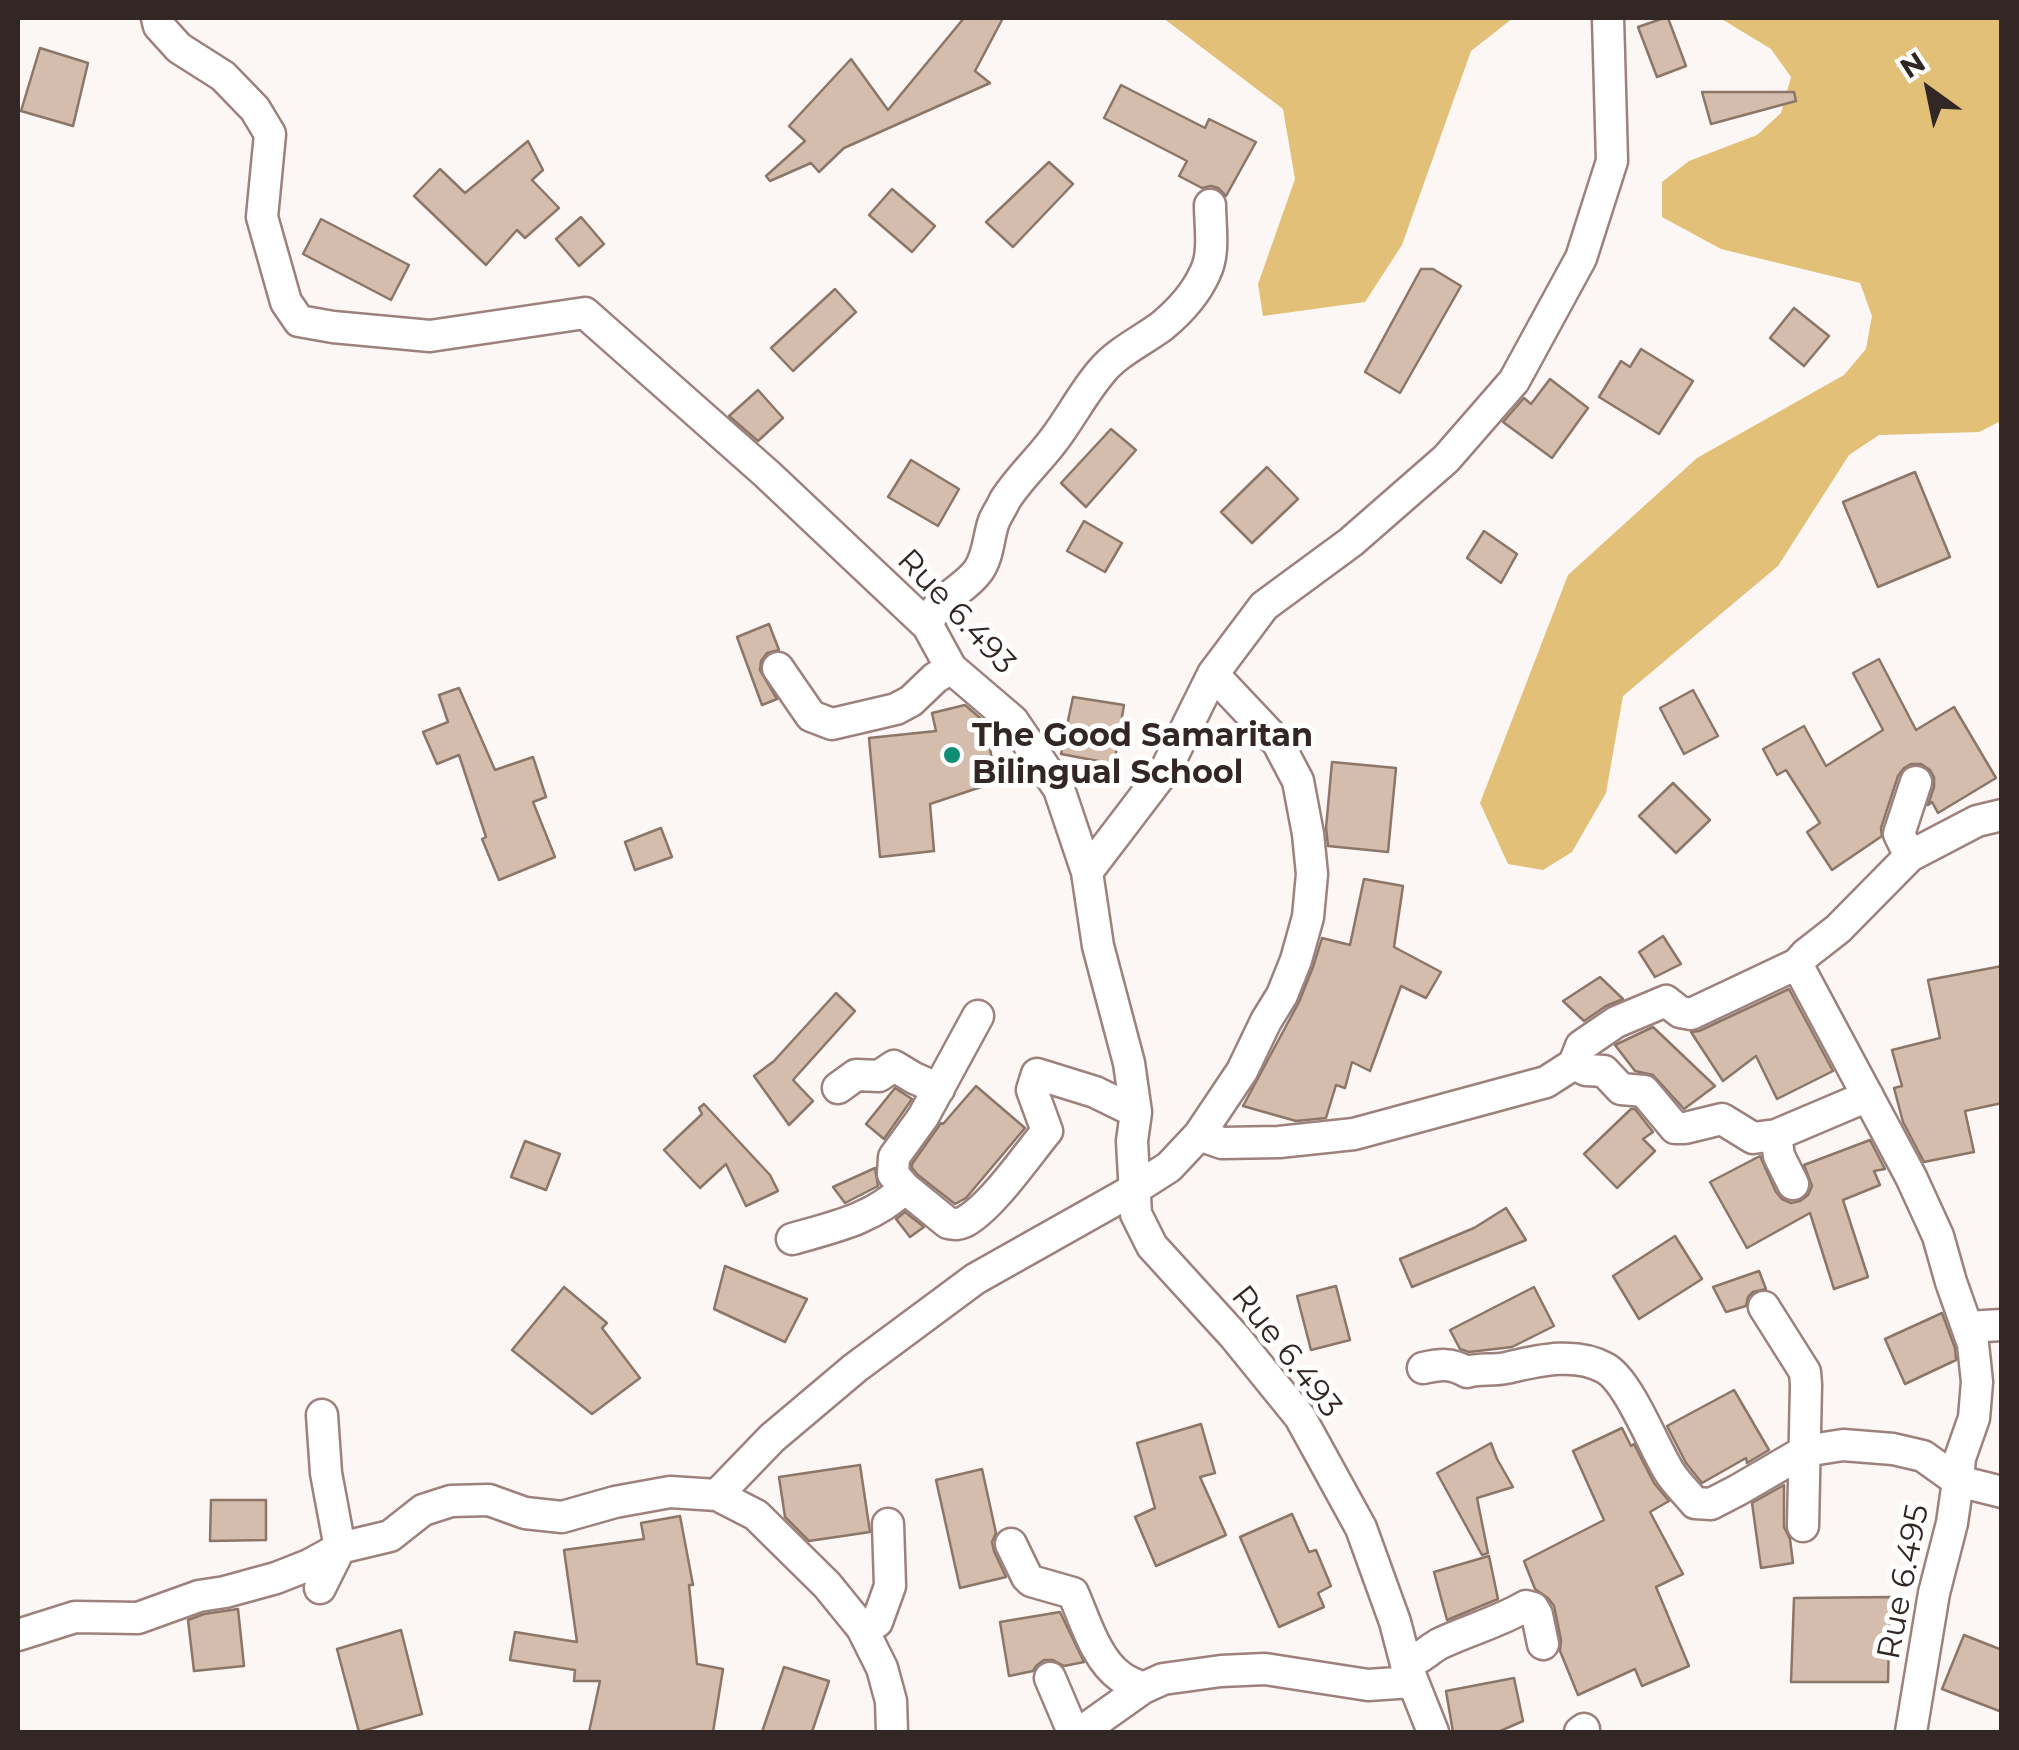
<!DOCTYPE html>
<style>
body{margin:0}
#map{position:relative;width:2019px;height:1750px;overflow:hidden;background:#fcf6f5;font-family:Montserrat,sans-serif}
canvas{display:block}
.frame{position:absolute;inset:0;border:20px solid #322725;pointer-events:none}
.north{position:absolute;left:1879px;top:40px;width:100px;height:100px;-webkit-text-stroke:8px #fff;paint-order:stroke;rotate:327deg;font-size:28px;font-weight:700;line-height:40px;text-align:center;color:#322725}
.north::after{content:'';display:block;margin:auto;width:35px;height:45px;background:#322725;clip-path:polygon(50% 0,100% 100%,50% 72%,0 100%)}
</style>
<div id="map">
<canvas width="2019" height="1750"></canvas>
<div class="frame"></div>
<div class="north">N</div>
</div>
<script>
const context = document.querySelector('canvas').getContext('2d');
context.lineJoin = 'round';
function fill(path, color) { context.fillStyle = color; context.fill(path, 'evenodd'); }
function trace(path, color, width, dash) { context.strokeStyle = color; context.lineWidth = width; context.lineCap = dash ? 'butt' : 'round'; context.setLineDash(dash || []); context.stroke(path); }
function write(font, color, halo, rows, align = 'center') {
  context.font = font + ' Montserrat,sans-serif'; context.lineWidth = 10; context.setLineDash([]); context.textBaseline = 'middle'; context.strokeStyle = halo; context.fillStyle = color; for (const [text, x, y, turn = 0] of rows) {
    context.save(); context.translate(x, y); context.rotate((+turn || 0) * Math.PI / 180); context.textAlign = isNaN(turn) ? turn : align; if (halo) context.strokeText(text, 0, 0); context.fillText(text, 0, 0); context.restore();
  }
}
const green = new Path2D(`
 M1163,18H1513L1471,51L1402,245L1365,302L1263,316L1258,284L1295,179L1283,109Z
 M1720,18H2001V421L1979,432L1879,435L1849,455L1778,566L1623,696L1606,793L1572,852L1543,870L1508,864L1480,803L1568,575L1697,458L1844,375L1866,349L1872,316L1860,283L1721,249L1662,217V182L1689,161L1757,135L1781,113L1791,77L1771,49Z`);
const building = new Path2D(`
 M964,18H1003L975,71L990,83L844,148L819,172L811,163L770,181L766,176L805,141L789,126L851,59L888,110Z
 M1664,18H1668L1686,66L1657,77L1638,27Z
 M40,48L88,63L73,126L21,111Z
 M1121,85L1205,128L1209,119L1256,142L1226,196L1218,188L1211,186L1202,188L1179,176L1187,161L1104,118Z
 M1702,92H1794L1796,101L1711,124Z
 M528,141L543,170L532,180L559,208L525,238L517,230L486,265L414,196L440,169L465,193Z
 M1049,162L1073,184L1013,247L986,222Z
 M892,189L935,226L912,252L869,215Z
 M581,217L604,244L579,266L556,239Z
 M321,219L409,265L391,300L303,254Z
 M1421,269H1433L1461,286L1400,393L1365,372Z
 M835,289L856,312L793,371L771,348Z
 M1794,308L1829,336L1804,366L1770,338Z
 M1641,349L1693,381L1659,434L1599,397L1621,361L1630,367Z
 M1550,379L1588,408L1552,458L1503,422L1524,398L1531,404Z
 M758,390L783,418L758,441L729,416Z
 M1111,429L1136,450L1086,507L1061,483Z
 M911,460L959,489L938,526L888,497Z
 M1267,467L1298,499L1252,543L1221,512Z
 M1915,472L1950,557L1878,587L1843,502Z
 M1084,521L1122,543L1105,572L1067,551Z
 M1484,531L1517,554L1501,583L1467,558Z
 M769,624L779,650L767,653L761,661L760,670L777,699L762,705L737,637Z
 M1879,659L1916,730L1954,707L1996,778L1938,813L1932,802L1928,805L1934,787V777L1930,770L1921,764H1911L1904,768L1898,776L1881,828L1882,836L1832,870L1807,832L1820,823L1786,770L1777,775L1763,749L1804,726L1826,766L1883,730L1853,673Z
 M459,688L495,770L533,757L546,797L533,802L555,857L499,880L482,839L486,837L459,755L437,764L423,732L448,722L439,695Z
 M1693,690L1718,736L1684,754L1660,708Z
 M1073,697L1124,705L1114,764L1061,754Z
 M965,705L994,730L987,732L996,782L930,804L934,851L880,857L869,738L936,731L932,713Z
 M1332,762L1396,768L1388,852L1328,846L1326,828Z
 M1673,783L1710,820L1676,853L1639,816Z
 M661,828L672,857L635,870L625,842Z
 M1364,879L1403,886L1394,947L1441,972L1426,998L1401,986L1370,1071L1352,1062L1345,1088L1336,1085L1326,1118L1296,1121L1243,1106L1299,1002L1313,967L1322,938L1350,945Z
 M1663,936L1681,964L1655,977L1639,952Z
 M2002,966V1103L1965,1111L1974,1152L1924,1162L1903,1122L1894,1088L1902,1086L1892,1050L1940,1038L1928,980Z
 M1600,977L1623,999L1606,1006L1584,1021L1563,1001Z
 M1789,989L1833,1071L1777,1099L1756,1056L1723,1081L1691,1032L1699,1031Z
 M836,993L855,1011L793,1080L813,1101L789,1125L754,1076L774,1061Z
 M1653,1027L1715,1086L1684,1109L1653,1075L1635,1071L1615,1045Z
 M976,1086L1025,1128L966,1198L955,1204L918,1175L912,1168V1164L941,1123L943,1124Z
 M895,1088L912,1099L884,1139L866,1124Z
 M704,1104L770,1175L778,1191L746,1206L726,1164L700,1188L664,1150L702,1114L699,1108Z
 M1631,1109H1635L1653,1132L1643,1139L1655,1151L1617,1188L1584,1154Z
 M1870,1140L1885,1169L1874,1171L1880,1185L1843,1200L1868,1277L1834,1289L1810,1213L1747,1248L1710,1182L1760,1156L1776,1192L1782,1199L1791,1203L1800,1201L1808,1195L1812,1186L1804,1165Z
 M525,1141L560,1154L546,1190L511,1177Z
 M875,1168L878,1186L845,1203L833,1187Z
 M1506,1208L1526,1240L1412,1287L1400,1259L1474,1228Z
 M905,1212L924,1227L910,1237L896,1219Z
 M1675,1236L1702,1279L1639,1319L1613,1276Z
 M725,1266L807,1299L785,1342L714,1309Z
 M1759,1271L1766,1289L1753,1292L1748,1297L1746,1306L1726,1312L1713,1287Z
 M1336,1286L1350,1340L1311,1350L1297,1296Z
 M564,1287L607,1323L602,1328L640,1378L592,1414L512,1350Z
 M1534,1287L1554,1326L1512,1347L1469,1352L1460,1349L1450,1330Z
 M1942,1313L1955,1348L1956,1360L1905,1384L1885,1339Z
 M1734,1390L1769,1450L1747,1463L1746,1458L1702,1483L1686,1463L1667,1426Z
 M1201,1424L1215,1473L1200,1477L1226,1535L1156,1566L1135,1517L1155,1508L1137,1443Z
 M1622,1428L1631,1446L1634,1444L1654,1483L1669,1501L1650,1512L1683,1574L1656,1587L1689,1666L1642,1686L1635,1669L1578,1695L1560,1651L1561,1640L1554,1606L1548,1598L1535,1589L1524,1561L1604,1520L1573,1451Z
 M1491,1443L1497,1459L1513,1487L1477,1498L1488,1553L1482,1555L1437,1473Z
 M860,1465L870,1532L809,1541L785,1517L779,1477Z
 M982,1469L996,1533L992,1542L994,1551L1006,1577L960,1588L936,1480Z
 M1784,1485V1527L1790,1539L1793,1563L1761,1568L1752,1503Z
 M211,1500H266V1540L210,1541Z
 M1292,1514L1309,1552L1316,1550L1331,1586L1318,1593L1324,1607L1279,1627L1240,1537Z
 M680,1516L693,1585H689L697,1664L723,1669L713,1732H589L600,1681H574L575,1670L510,1660L515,1632L577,1642L564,1550L644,1539L641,1523Z
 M1489,1556L1498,1599L1447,1620L1434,1572Z
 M1890,1597L1888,1682H1791L1794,1598Z
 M238,1609L244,1666L194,1671L188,1620L204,1614Z
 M1060,1612L1084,1662L1064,1666L1053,1660H1044L1036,1666L1033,1671L1009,1676L1000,1622Z
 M401,1630L422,1714L359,1732L337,1649Z
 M1964,1635L2002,1650V1712L1942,1689Z
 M784,1667L829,1681L812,1732H762Z
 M1514,1678L1523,1721L1498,1732H1453L1446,1691Z`);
const minor = new Path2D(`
 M157,18L159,26L179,48L223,76L255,109L270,134L262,217L286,302L299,321L333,327L430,336L585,313L767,474L928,626L951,668L1013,721L1059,789L1087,872L1098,946L1129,1063L1136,1112L1132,1141L1136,1214L1152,1246L1235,1337L1300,1417L1361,1528L1395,1622L1406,1664L1433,1732
 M928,626C934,599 963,592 978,571C989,556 988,537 994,521C997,514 1002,507 1005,500C1019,478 1038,461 1053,441C1070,419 1083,393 1101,372C1117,352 1142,341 1162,326C1179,312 1196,293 1205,273C1215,254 1210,226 1210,205
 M778,668L811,716L832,724L896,709L911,701L935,678L951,668
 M1910,856L1899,834L1916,782
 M1087,872L1167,767L1213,674L1264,606L1351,542L1446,459L1514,381L1581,258L1612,161L1608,18
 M1797,964L1911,1177L1938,1236L1951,1282L1973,1344L1977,1382L1974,1418L1960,1458L1958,1481L2002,1492
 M978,1016L923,1117L894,1157L893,1174L905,1188L948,1223C955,1224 957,1225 964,1222C991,1208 1027,1155 1047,1131L1032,1090L1037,1074L1095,1092L1136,1112
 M1574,1064L1586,1070L1604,1071L1621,1089L1644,1091L1675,1128H1685L1722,1119L1753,1138L1776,1135L1868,1096
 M838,1088L856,1075L879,1076L894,1066L914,1078L939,1089
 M1199,1135L1222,1143L1279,1142L1354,1134L1546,1082L1574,1064L1581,1046L1616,1022L1666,1001L1680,1012L1691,1014L1797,964L1806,954L1838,929L1910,856L1977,821L2002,815
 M1776,1135L1779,1156L1793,1184
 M792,1239C834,1227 873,1219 905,1188
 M1764,1307L1805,1372L1806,1385L1803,1526
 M1967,1327L2002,1325
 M1423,1368C1441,1364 1451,1363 1467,1372C1480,1368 1493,1371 1506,1368C1537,1361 1575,1351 1605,1368C1629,1381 1654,1448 1670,1473C1677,1484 1687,1493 1695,1503L1711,1504L1738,1490L1805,1451L1843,1445L1893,1449L1923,1456L1958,1481L1952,1523L1934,1593L1911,1732
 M1011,1544L1027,1577L1031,1581L1073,1593C1085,1620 1096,1660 1121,1677C1128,1682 1136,1685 1143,1688
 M320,1588L340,1548L326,1473L322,1415
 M862,1628L877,1622L890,1586L888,1524
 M18,1635L75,1617L138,1618L199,1596L225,1592L276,1578L309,1565L340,1548L390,1536L423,1510L451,1501L489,1500L525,1513L562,1517L615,1502L670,1492L717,1495
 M1406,1664C1419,1660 1427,1651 1439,1644C1468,1630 1499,1622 1526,1606L1533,1608L1537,1615L1543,1644
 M1050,1678L1073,1732
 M892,1732L891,1701L882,1668L862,1628L827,1585L756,1515L717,1495L772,1438L855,1368L975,1279L1133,1190L1169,1167L1199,1135L1242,1071L1266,1021L1282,995L1296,960L1308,917L1312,874L1308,834L1298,781L1278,743L1213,674
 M1081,1732L1143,1688L1163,1679L1221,1671L1265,1669L1368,1685L1412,1682
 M1580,1732L1584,1729`);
const markers = [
 [952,755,10,"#0d8d73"]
];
const streetNames = [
 ["Rue 6.493",956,612,47],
 ["Rue 6.493",1286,1352,52],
 ["Rue 6.495",1904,1582,-79]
];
const poiNames = [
 ["The Good Samaritan",972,737],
 ["Bilingual School",972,774]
];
fill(green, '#e2c077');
fill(building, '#d5bdad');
trace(building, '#8b7667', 2.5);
trace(minor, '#9c817d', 35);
trace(minor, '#fff', 30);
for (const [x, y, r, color] of markers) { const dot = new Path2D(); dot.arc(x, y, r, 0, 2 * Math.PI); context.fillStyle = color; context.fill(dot); trace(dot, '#fff', 4); }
write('32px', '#322725', '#fff', streetNames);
write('bold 32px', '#322725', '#fff', poiNames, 'left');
</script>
